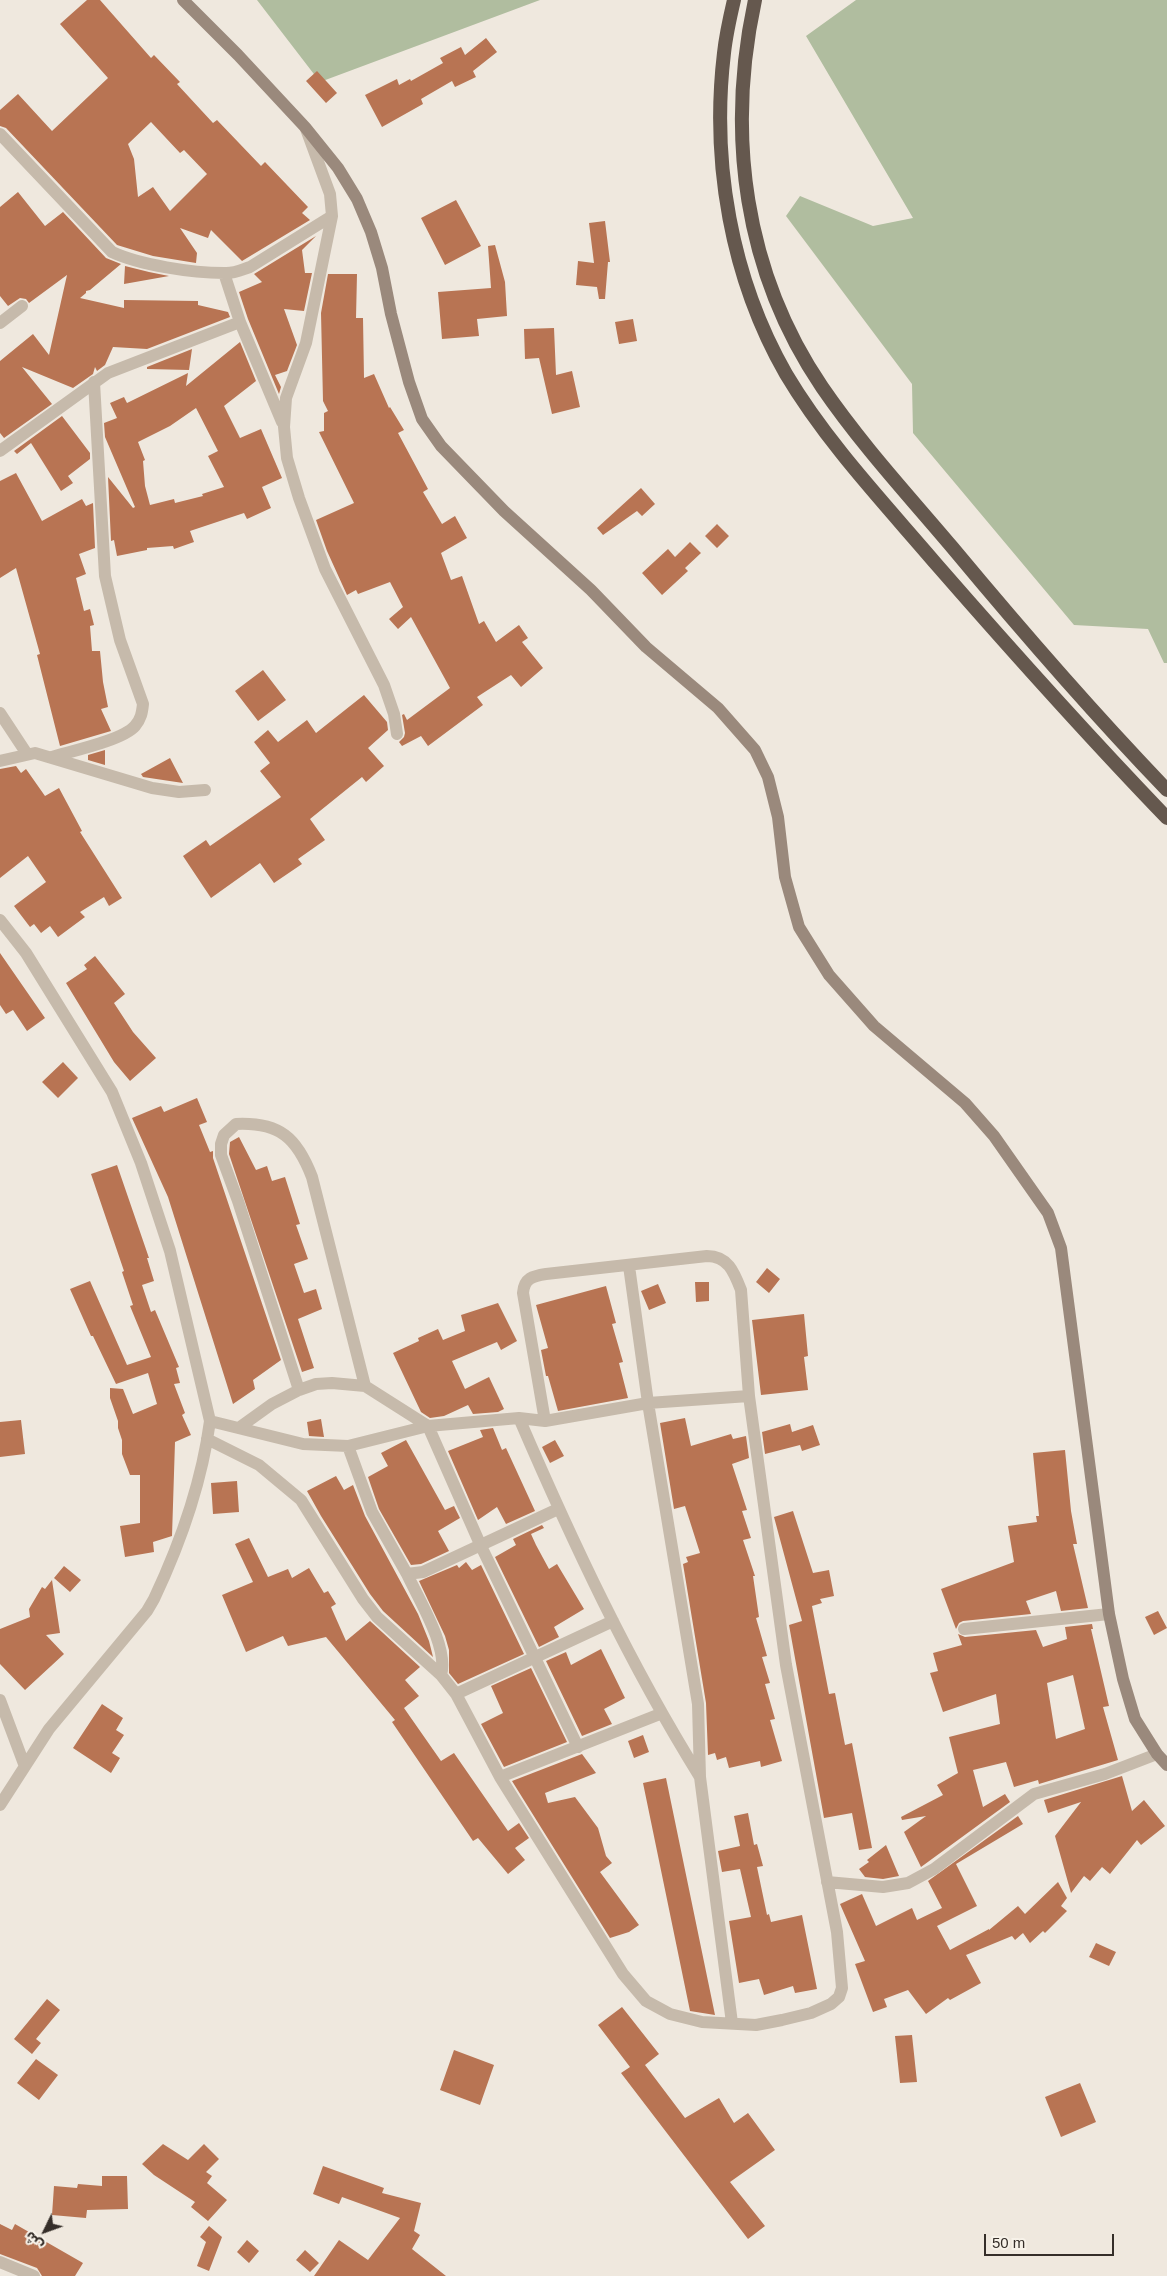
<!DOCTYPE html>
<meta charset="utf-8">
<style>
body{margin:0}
#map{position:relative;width:1167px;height:2276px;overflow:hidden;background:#efe8de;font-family:Helvetica,"Noto Sans Arabic",sans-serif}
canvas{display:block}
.north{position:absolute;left:20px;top:2206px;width:50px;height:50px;-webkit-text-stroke:4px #f7f2e9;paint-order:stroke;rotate:228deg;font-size:14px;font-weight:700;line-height:20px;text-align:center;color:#352e29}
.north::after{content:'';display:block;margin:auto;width:18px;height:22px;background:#352e29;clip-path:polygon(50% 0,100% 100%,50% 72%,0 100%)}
.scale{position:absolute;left:984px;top:2234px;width:130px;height:22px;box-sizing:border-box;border:2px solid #352e29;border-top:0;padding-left:6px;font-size:15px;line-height:18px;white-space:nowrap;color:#352e29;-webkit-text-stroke:4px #f7f2e9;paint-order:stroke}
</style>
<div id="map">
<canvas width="1167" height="2276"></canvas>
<div class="north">ش</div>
<div class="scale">50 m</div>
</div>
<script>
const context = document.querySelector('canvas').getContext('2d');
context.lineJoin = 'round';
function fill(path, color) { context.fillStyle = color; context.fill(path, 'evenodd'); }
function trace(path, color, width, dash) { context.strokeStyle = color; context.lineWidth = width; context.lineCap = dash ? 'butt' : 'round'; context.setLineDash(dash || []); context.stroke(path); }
const green = new Path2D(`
 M257,0H540L320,82Z
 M856,0H1167V663H1164L1148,629L1074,625L913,433L912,384L786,216L800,196L873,226L913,218L806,36Z`);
const building = new Path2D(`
 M87,0H100L151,58L154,55L180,82L177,84L213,123L217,120L261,166L265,162L308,207L302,213L310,220L242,261L211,230L208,238L180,228L197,253L196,263L153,256L117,245L6,128L0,126V110L18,94L52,131L108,78L60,24ZM151,122L180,153L184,150L207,174L170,211L153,187L138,197L134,159L128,144Z
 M486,38L497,52L473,71L476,77L455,87L452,81L421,99L423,104L382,127L365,95L397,79L399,85L410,79L411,81L443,63L440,58L461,47L465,55Z
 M317,71L337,93L326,103L306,81Z
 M18,192L45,226L63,212L106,258L121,264L90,290L86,291V293L80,298L124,308V300L198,301V305L228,312L230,317L147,349L113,347L105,365L97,371L95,367L93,374L73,388L22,367L52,404L4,438L0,433V361L33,334L49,355L67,275L29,303L26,299L20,298L8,306L0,296V207Z
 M456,200L481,246L445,265L421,218Z
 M605,221L610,262H608L605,299H599L597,287L576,285L578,261L594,263L589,223Z
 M316,236L302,250L305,273H312L304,311L284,309L297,345L287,371L275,375L281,387L279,394L248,319L239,292L262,282L254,274Z
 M495,245L505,282L507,316L477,319L479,336L442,339L438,292L491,288L488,246Z
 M125,266L149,272L169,276L124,284Z
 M328,274H357L356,318H363L364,378L374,374L389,408L390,407L404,430L398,433L428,489L423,492L442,524L455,516L467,538L441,553L451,580L462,576L479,624L484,621L496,642L519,625L528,638L522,642L543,668L521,687L511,675L477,697L483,705L428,746L421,736L402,746L399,742L404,737L405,733L402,715L404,714L407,720L450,688L411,617L398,629L389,619L403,607L390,582L358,594L356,590L347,595L327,551L316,520L354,503L319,432L324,431V413L328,411L323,401L321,313Z
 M633,319L637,341L619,344L615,322Z
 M554,328L556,375L572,371L580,407L552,414L539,358L525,359L524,329Z
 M240,342L256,381L224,406L240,438L261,429L282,478L262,487L271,508L247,519L244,513L190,531L194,542L174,549L173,546L147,548V550L117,556L114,540L111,541L108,477L133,508L135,507L105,437L104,423L117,418L110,403L124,397L127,403L188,373L186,386ZM196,408L218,451L208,456L224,487L202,494L203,496L175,503L174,499L150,505L145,486L143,461L145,460L138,442L170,426Z
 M192,349L189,370L147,369V367Z
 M62,416L90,453V459L68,476L73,483L61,491L31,443L17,454L14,451Z
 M16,473L42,521L82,499L86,506L93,503L95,548L79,554L86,574L76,578L84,611L90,609L94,625L90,626L92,651H100L103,682L108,707L101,709L111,731L60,746L37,655L40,654L16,568L0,578V481Z
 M641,488L655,504L642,516L637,511L603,535L597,528Z
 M717,524L729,536L717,548L705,536Z
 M690,542L701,553L685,568L688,571L662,595L642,573L668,549L675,557Z
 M263,670L286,700L258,721L235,691Z
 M364,695L387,722L388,730L368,748L384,766L366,782L362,777L310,819L325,840L298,859L302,864L274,883L260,863L211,898L183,856L206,840L210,846L281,797L260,771L270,763L254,742L268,730L278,742L307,720L316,733Z
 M105,750V765L88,760V755Z
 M170,758L183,783L143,777L141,774Z
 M16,766L21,773L26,769L45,796L59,788L82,831L80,832L122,898L109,906L104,897L80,912L85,917L58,937L50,926L41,933L34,924L30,927L14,906L46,882L28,856L0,878V769Z
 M0,953L45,1018L27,1031L13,1010L6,1014L0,1005Z
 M95,956L125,994L114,1003L133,1032L156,1058L130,1081L114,1062L66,983L87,969L84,965Z
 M63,1062L78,1078L58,1098L42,1082Z
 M197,1098L207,1122L199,1125L210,1152L213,1151V1158L281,1360L253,1380L255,1389L233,1404L168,1197L132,1118L161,1106L164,1112Z
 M239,1137L256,1170L267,1166L272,1181L285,1177L300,1224L296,1225L308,1259L294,1264L304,1293L316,1289L322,1309L298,1319L314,1368L302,1372L229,1154L230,1142Z
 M117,1165L149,1258H147L154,1281L142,1285L151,1312L155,1310L179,1367L176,1368L180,1383L174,1384L185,1413L182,1415L191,1435L175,1442L172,1536L153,1542L154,1552L125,1557L120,1526L140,1523V1475H130L122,1454V1440L118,1428V1421L110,1398V1388L123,1389L133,1414L157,1404L148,1373L116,1384L93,1336H91L70,1289L90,1281L127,1365L151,1357L130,1306L133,1305L122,1272L124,1271L91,1174Z
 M767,1268L780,1279L769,1293L756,1282Z
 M695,1282H709V1301L696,1302Z
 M658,1284L666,1303L649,1310L641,1291Z
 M606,1286L616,1323L612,1324L623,1362L619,1363L628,1398L558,1411L548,1376H546L541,1350L548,1348L536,1305Z
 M498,1303L517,1341L501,1350L497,1342L452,1361L465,1389L489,1377L504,1409L498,1412L473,1414L468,1405L444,1416L430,1418L421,1412L393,1353L419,1341L418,1338L438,1329L443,1340L465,1331L461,1315Z
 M804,1314L808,1356L804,1357L808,1390L761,1395L752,1320Z
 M685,1418L691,1446L731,1434L733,1439L746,1436L749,1458L732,1464L747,1510L742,1511L751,1538L743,1540L755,1576H753L759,1617L756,1618L767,1656L762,1657L770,1683L765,1684L775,1719L770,1720L782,1761L761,1767L760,1761L729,1768L726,1757L717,1760L715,1753L708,1755L706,1703L683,1564L688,1562L686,1557L700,1553L685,1506L674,1509L660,1423Z
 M321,1419L324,1437L309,1436L307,1422Z
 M21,1420L25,1454L0,1457V1422Z
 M790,1424L792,1432L813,1425L820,1445L802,1451L800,1445L765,1454L762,1432Z
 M493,1428L502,1450L506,1448L535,1511L506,1524L497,1507L478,1520L448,1451L483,1437L480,1430Z
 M406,1440L445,1510L454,1506L460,1518L438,1531L449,1551L421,1564L411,1565L379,1509L368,1477L388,1466L381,1453Z
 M555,1440L564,1456L550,1463L542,1447Z
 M1065,1450L1071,1511L1077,1544H1073L1088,1608L1061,1611L1056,1591L1026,1601L1031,1614L963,1621L959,1623L956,1629L941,1589L1014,1562L1008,1526L1037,1522L1036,1516H1039L1033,1453Z
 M336,1476L344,1490L353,1485L365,1516L418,1614L429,1641L433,1657L383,1611L370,1594L321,1516L307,1491Z
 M237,1481L239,1512L213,1514L211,1483Z
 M793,1511L813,1573L829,1570L834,1596L820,1599L822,1603L812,1606L829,1694L835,1693L845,1745L852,1743L872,1848L859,1850L852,1813L824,1818L789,1625L802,1621L774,1517Z
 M542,1525L544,1528L531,1534L536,1545L549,1569L557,1564L584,1609L554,1627L559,1637L539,1647L495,1557L516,1545L513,1539Z
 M249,1538L268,1577L288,1569L292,1578L309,1568L324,1593L328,1591L336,1604L331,1607L346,1641L370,1621L420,1667L405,1680L419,1696L404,1708L441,1761L454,1753L508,1831L519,1823L529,1838L515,1848L525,1860L508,1874L478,1838L473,1841L392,1722L395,1720L326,1637L288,1646L283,1636L246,1652L222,1595L253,1582L235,1544Z
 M466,1562L472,1570L481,1565L524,1654L458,1684L449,1673V1650L445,1636L419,1581L457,1565L459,1568Z
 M64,1566L81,1580L70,1592L54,1578Z
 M52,1580L60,1633L46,1635L64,1654L25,1690L0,1664V1629L30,1617L29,1609L42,1587L45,1589Z
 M1158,1611L1167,1628L1154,1635L1145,1617Z
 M1092,1624L1093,1629H1091L1109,1706L1103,1707L1118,1760L1039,1784L1038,1780L1014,1787L1006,1762L973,1770L983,1807L1005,1794L1010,1802L921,1867L904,1832L926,1816L902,1820L901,1817L943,1795L937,1785L958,1773L949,1737L1000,1724L996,1694L943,1712L930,1673L938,1671L933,1653L962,1645L958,1634L965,1637L1036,1630L1043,1647L1067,1639L1065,1627ZM1073,1675L1085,1729L1056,1739L1047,1683Z
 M601,1649L625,1698L604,1709L612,1724L582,1736L546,1661L566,1652L571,1665Z
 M531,1668L567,1742L504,1767L481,1724L503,1713L491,1686Z
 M102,1704L123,1718L116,1730L124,1735L112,1753L120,1758L111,1773L73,1748Z
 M643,1735L649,1752L634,1758L628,1741Z
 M582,1754L596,1773L545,1793L548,1803L575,1797L598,1828L606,1856L612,1863L600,1872L639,1925L629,1932L610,1938L512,1781Z
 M1122,1776L1132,1811L1144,1800L1165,1826L1141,1845L1137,1840L1110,1874L1102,1867L1090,1881L1084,1876L1071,1893L1055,1836L1081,1802L1048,1813L1044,1800Z
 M666,1778L715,2015L690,2011L643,1783Z
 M748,1813L754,1845L757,1844L763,1866L757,1867L767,1915L769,1914L771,1922L802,1915L817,1989L795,1993L793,1986L764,1995L759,1979L739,1983L729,1921L751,1917L740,1869L722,1872L718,1851L740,1846L734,1816Z
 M1018,1816L1023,1824L956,1864L977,1906L937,1926L950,1950L989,1929V1930L1018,1906L1025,1914L1058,1882L1067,1898L1061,1906L1067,1911L1045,1933L1043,1931L1030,1943L1023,1933L1015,1940L1012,1936L966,1955L981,1983L950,2000L948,1998L926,2014L908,1990L884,1999L887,2007L873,2012L855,1964L865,1961L840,1904L862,1894L876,1926L912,1908L917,1920L942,1908L928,1881Z
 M886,1845L899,1876L883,1879L865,1877L859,1869L869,1862L867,1860Z
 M1096,1943L1116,1952L1109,1966L1089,1957Z
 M47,1999L60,2010L36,2039L41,2043L32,2054L14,2039Z
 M622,2007L659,2054L645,2065L685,2118L719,2098L734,2123L748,2113L775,2150L730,2182L765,2226L748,2239L621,2073L630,2067L598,2025Z
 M912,2035L917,2082L900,2083L895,2036Z
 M454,2050L494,2065L480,2105L440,2090Z
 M36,2059L58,2075L39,2100L17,2083Z
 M1080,2083L1096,2122L1061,2137L1045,2097Z
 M163,2144L188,2160L204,2144L219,2159L206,2172L212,2176L207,2183L227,2200L208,2221L191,2207L195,2202L154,2175L142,2164Z
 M323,2166L384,2188L382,2193L421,2203L414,2231L420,2235L412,2249L446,2276H314L339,2240L368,2260L400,2218L342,2197L339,2204L313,2194Z
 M102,2176H127L128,2209L87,2210L86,2218L52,2215L54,2186L77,2188L78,2184L102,2186Z
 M0,2224L12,2230L15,2224L83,2263L75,2276H42L37,2268L0,2254Z
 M209,2226L222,2237L209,2271L197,2266L206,2242L200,2237Z
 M247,2240L259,2251L249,2263L237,2252Z
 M305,2250L319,2263L310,2272L296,2260Z`);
const minor = new Path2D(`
 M306,129L330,194L332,216L306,343L286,398L284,427L287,458L299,498L325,569L384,685L394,714L397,734
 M0,134L112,252C140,265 192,273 224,273C233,274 241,270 250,267L332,216
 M224,273L240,322L282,422
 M0,323L22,306
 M0,451L108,373L240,322
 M0,713L27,754
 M52,757C72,751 123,740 135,726C141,719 142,713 143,704L120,640L105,576L94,382
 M0,761L35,753L152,788L179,792L205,790
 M0,920L26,953L112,1092L141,1163L170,1251L210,1421C202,1481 180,1544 154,1599L147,1611L49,1729L0,1805
 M629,1266L648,1403L698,1704L700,1777L732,2023
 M299,1390L238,1201L221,1155V1144L224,1135L236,1124C280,1122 297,1138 312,1177L365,1386
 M519,1418C572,1541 629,1663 700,1777
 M210,1421L303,1444L348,1446L428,1426L519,1418L545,1421L648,1403L749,1396
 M240,1427L272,1404L299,1390L316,1384L332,1383L365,1386L428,1426L480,1544L578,1747
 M207,1439L259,1465L301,1500L363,1599L377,1617L441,1675L456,1694L500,1777L623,1974L646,2001L670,2014L702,2022L756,2025L782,2020L811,2013L831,2004L839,1997L842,1988L837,1932L786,1665L749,1396L741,1290C734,1272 728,1256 707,1256L546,1274C533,1276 524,1278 523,1293L545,1421
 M348,1446L372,1512L407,1574L423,1572L558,1509
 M407,1574C419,1600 449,1648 441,1675
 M964,1629L1109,1614
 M456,1694L613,1621
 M0,1700L24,1764
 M500,1777L660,1714
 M827,1882L883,1887L908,1883L934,1869L1034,1794L1105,1774L1157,1754
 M0,2262L34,2276`);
const secondary = new Path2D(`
 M183,0L238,55L305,127L338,168L357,199L371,232L382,268L391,314L409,382L422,419L441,446L504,511L591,590L646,647L718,708L755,750L768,777L778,817L785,877L799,927L829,975L874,1026L965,1103L994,1136L1048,1213L1061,1248L1109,1614L1123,1679L1135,1719L1157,1754L1167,1765`);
const trunk = new Path2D(`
 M734,0C730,17 726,35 724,53C711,162 731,278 786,374C827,443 885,504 937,565C1012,651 1088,736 1167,818
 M755,0C726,134 744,272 822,387C861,444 908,495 952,547C1021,630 1092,712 1167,790`);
fill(green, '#b0bd9f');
fill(building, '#b87453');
trace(minor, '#c6baab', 12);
trace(secondary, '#9a897c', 12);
trace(trunk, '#65584e', 14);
</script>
